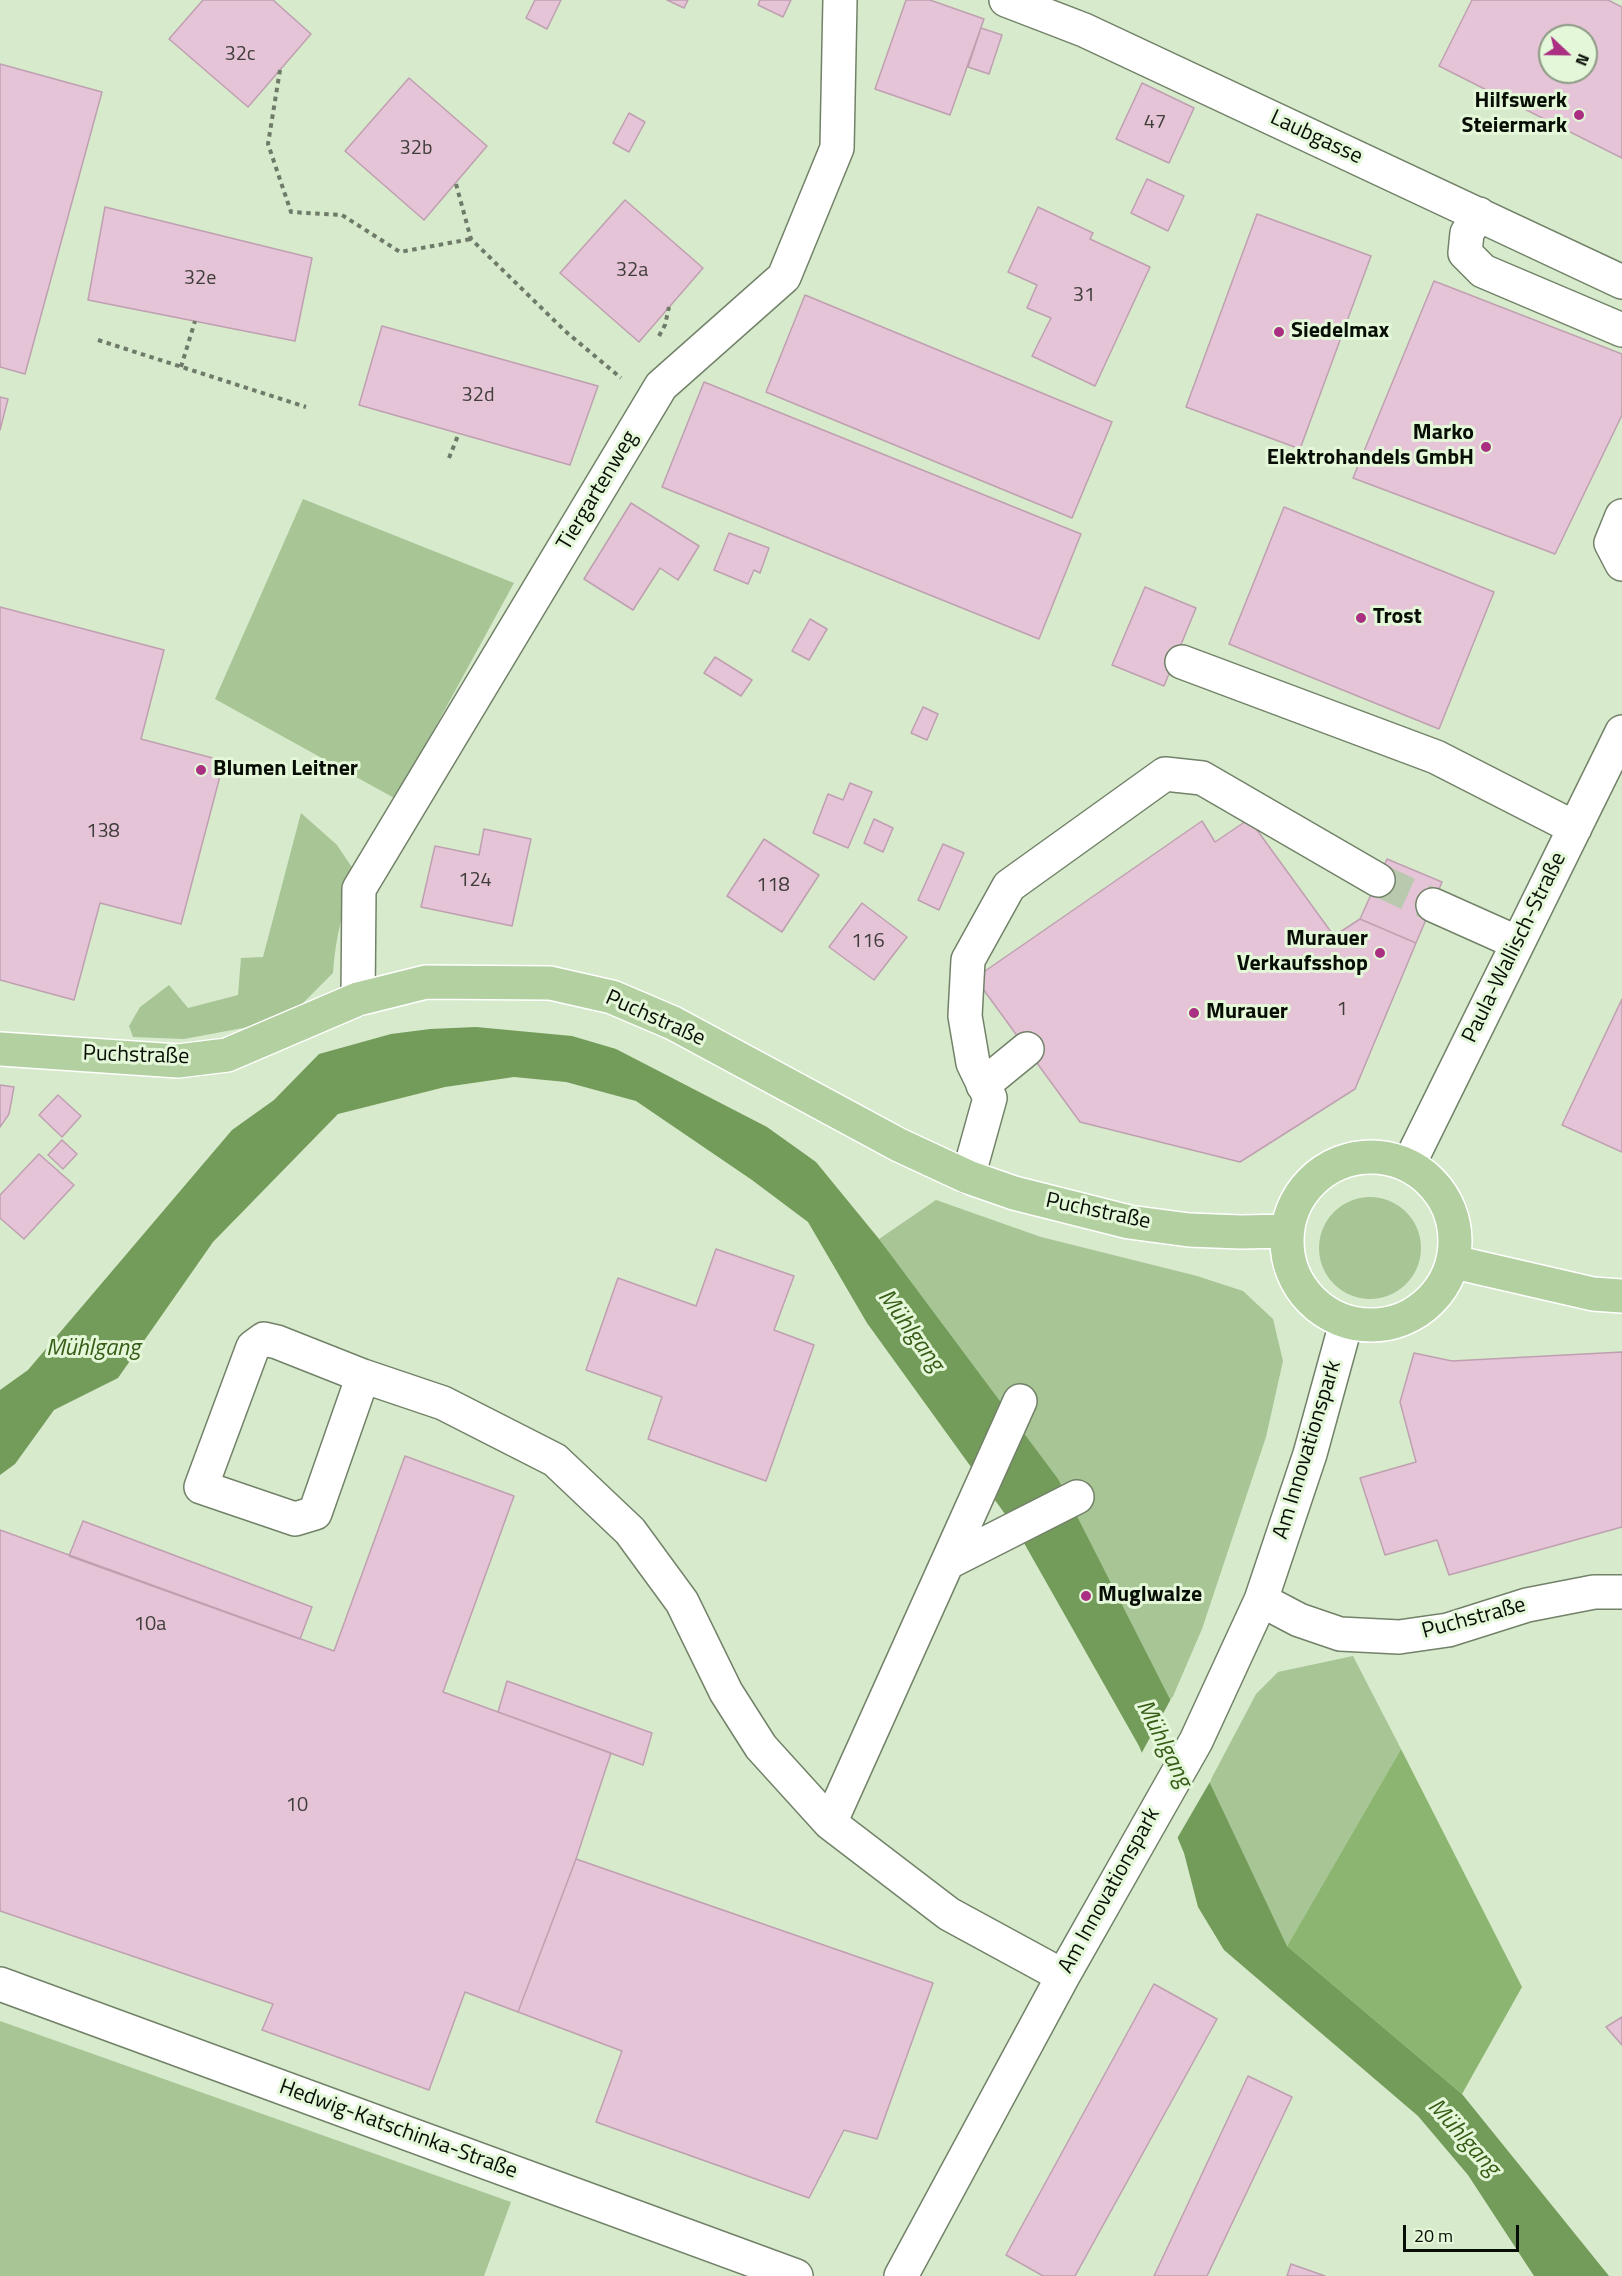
<!DOCTYPE html>
<meta charset="utf-8">
<style>
body{margin:0}
#map{position:relative;width:1622px;height:2276px;overflow:hidden;background:#d7eacc;font-family:"Titillium Web",sans-serif}
canvas{display:block}
.north{position:absolute;left:1538px;top:24px;width:60px;height:60px;box-sizing:border-box;background:#e4f7d9;border:2px solid #8c9a84;border-radius:50%;rotate:112deg;font-size:16px;font-weight:700;line-height:24px;text-align:center;color:#080e05}
.north::after{content:'';display:block;margin:auto;width:21px;height:27px;background:#aa2f82;clip-path:polygon(50% 0,100% 100%,50% 72%,0 100%)}
.scale{position:absolute;left:1403px;top:2225px;width:116px;height:27px;box-sizing:border-box;border:3px solid #080e05;border-top:0;padding-left:8px;font-size:18px;line-height:21px;white-space:nowrap;color:#080e05;-webkit-text-stroke:4px #e4f7d9;paint-order:stroke}
</style>
<div id="map">
<canvas width="1622" height="2276"></canvas>
<div class="north">N</div>
<div class="scale">20 m</div>
</div>
<script>
const context = document.querySelector('canvas').getContext('2d');
context.lineJoin = 'round';
function fill(path, color) { context.fillStyle = color; context.fill(path, 'evenodd'); }
function trace(path, color, width, dash) { context.strokeStyle = color; context.lineWidth = width; context.lineCap = dash ? 'butt' : 'round'; context.setLineDash(dash || []); context.stroke(path); }
function write(font, color, halo, rows, align = 'center') {
  context.font = font + ' "Titillium Web",sans-serif'; context.lineWidth = 6; context.setLineDash([]); context.textBaseline = 'middle'; context.strokeStyle = halo; context.fillStyle = color; for (const [text, x, y, turn = 0] of rows) {
    context.save(); context.translate(x, y); context.rotate((+turn || 0) * Math.PI / 180); context.textAlign = isNaN(turn) ? turn : align; if (halo) context.strokeText(text, 0, 0); context.fillText(text, 0, 0); context.restore();
  }
}
const green = new Path2D(`
 M303,499L514,583L396,799L215,699Z
 M301,813L337,845L355,872C344,906 335,938 333,973L295,1011L259,1025L184,1039L133,1037L129,1026L140,1007L169,985L188,1008L238,995L241,958L263,957Z
 M1319 1248a51 51 0 1 1 102 0a51 51 0 1 1-102 0Z
 M936,1200L1041,1237L1197,1276L1243,1291L1273,1319L1283,1361L1266,1437L1202,1629L1171,1701L1077,1518L879,1239Z
 M1353,1656L1401,1749L1287,1946L1209,1783L1256,1694L1278,1672Z
 M0,2021L511,2202L484,2276H0Z`);
const forest = new Path2D(`
 M1401,1749L1522,1987L1462,2094L1287,1946Z`);
const water = new Path2D(`
 M476,1027L572,1036L616,1049L767,1127L816,1162L879,1239L1058,1479L1171,1701L1287,1946L1462,2094L1609,2276H1534L1468,2175L1418,2116L1224,1950L1198,1907L1184,1853L1139,1746L1024,1543L1005,1514L867,1323L808,1222L752,1180L636,1101L566,1082L514,1077L445,1087L338,1114L213,1242L118,1378L54,1410L15,1464L0,1475V1390L28,1370L232,1130L274,1100L319,1054L391,1034L430,1029Z`);
const pier = new Path2D(`
 M1172,1697L1211,1780L1175,1842L1140,1756Z`);
const building = new Path2D(`
 M203,0H273L311,34L248,107L169,39Z
 M535,0H561L547,29L526,18Z
 M667,0H688L684,8Z
 M760,0H791L783,17L758,5Z
 M906,0H930L984,19L950,115L875,89Z
 M1472,0H1608L1622,7V158L1439,66ZM1550,36H1586V72H1550Z
 M981,28L1002,35L989,74L968,67Z
 M0,64L102,92L25,374L0,367Z
 M409,78L487,146L424,220L345,151Z
 M1142,83L1194,108L1169,163L1116,139Z
 M629,113L645,122L629,152L613,143Z
 M1147,179L1184,196L1168,231L1131,213Z
 M625,200L703,268L639,342L560,273Z
 M105,207L312,258L295,341L88,300Z
 M1038,207L1093,233L1090,239L1150,267L1095,386L1032,356L1051,318L1027,308L1037,285L1008,272Z
 M1257,214L1371,256L1300,449L1186,407Z
 M1434,281L1622,354V415L1555,554L1353,478Z
 M805,295L1112,422L1072,518L766,392Z
 M382,326L598,386L570,465L359,405Z
 M704,382L1081,534L1039,639L662,487Z
 M0,397L8,399L0,430Z
 M631,503L699,546L678,580L660,568L633,610L584,579Z
 M1284,507L1494,592L1439,729L1229,644Z
 M729,533L769,548L760,573L754,570L748,584L714,570Z
 M1145,587L1196,608L1164,686L1112,665Z
 M0,607L164,650L141,739L224,761L181,924L100,903L74,1000L0,980Z
 M810,619L827,629L809,660L792,651Z
 M715,657L752,680L741,696L704,673Z
 M923,707L938,714L927,740L911,733Z
 M850,783L872,792L848,848L813,833L828,794L843,800Z
 M874,819L893,828L883,852L864,843Z
 M1249,819L1334,936L1360,919L1416,943L1355,1089L1240,1162L1080,1122L975,978L1202,821L1215,842Z
 M484,829L531,839L512,926L421,907L435,846L479,855Z
 M764,839L819,875L782,932L727,896Z
 M943,844L964,853L939,910L918,900Z
 M1387,859L1442,882L1416,943L1360,919Z
 M862,903L907,937L874,980L829,947Z
 M1622,999V1152L1562,1125Z
 M0,1085L14,1087L9,1114L0,1127Z
 M58,1095L81,1116L62,1137L39,1115Z
 M62,1140L77,1154L63,1169L48,1155Z
 M39,1154L74,1185L24,1239L0,1218V1195Z
 M716,1249L794,1276L774,1330L814,1345L766,1481L648,1439L662,1397L586,1370L618,1278L696,1306Z
 M1622,1352V1527L1449,1575L1437,1540L1385,1555L1360,1478L1416,1462L1400,1402L1414,1353L1452,1361Z
 M405,1456L514,1496L443,1692L611,1753L576,1859L518,2012L465,1992L429,2090L262,2030L273,2004L0,1911V1530L334,1651Z
 M83,1521L312,1607L300,1639L69,1556Z
 M507,1681L652,1733L643,1765L498,1712Z
 M576,1859L933,1983L877,2139L844,2130L809,2198L596,2122L622,2051L518,2012Z
 M1154,1984L1217,2019L1075,2276H1043L1006,2255Z
 M1622,2017V2045L1606,2027Z
 M1248,2076L1292,2097L1207,2276H1154Z
 M1291,2264L1325,2276H1287Z`);
const minorTunnel = new Path2D(`
 M1378,880L1433,905`);
const path = new Path2D(`
 M280,70L268,144L291,212L342,215L400,252L471,239
 M456,184L471,239L565,331L621,378
 M659,336L665,325L669,307
 M98,340L306,407
 M181,367L195,321
 M449,458L459,433`);
const minor = new Path2D(`
 M1006,0L1084,30L1622,282
 M1479,214L1467,233L1465,253L1483,271L1622,330
 M1622,516L1611,543L1622,564
 M1182,662L1436,757L1575,828
 M1433,905L1518,943
 M358,999L359,889L661,386L784,277L837,148L840,0
 M983,1085L1027,1049
 M1409,1164L1622,732
 M968,1177L990,1098L973,1063L965,1016L968,960L1009,886L1165,774L1202,778L1378,880
 M264,1339L277,1342L363,1376L315,1513L295,1519L201,1487L253,1347Z
 M363,1376L443,1403L555,1460L630,1531L682,1602L726,1692L761,1747L830,1823L949,1914L1063,1976
 M947,1563L1077,1497
 M1261,1600L1299,1620L1340,1634L1399,1637L1448,1630L1527,1605L1594,1592H1622
 M830,1823L1020,1401
 M0,1984L796,2276
 M901,2276L1063,1976L1196,1741L1261,1600L1310,1454L1346,1323`);
const major = new Path2D(`
 M0,1049L178,1061L227,1055L358,999L426,982L550,983L612,997L673,1023L899,1145L968,1177L1014,1193L1129,1222L1189,1230L1241,1232L1286,1231
 M1287 1241a84 84 0 1 1 168 0a84 84 0 1 1-168 0Z
 M1454,1262L1593,1294L1622,1296`);
const markers = [
 [1579,115,6,"#aa2f82"],
 [1279,332,6,"#aa2f82"],
 [1486,447,6,"#aa2f82"],
 [1361,618,6,"#aa2f82"],
 [201,770,6,"#aa2f82"],
 [1380,953,6,"#aa2f82"],
 [1194,1013,6,"#aa2f82"],
 [1086,1596,6,"#aa2f82"]
];
const numberNames = [
 ["32c",240,55],
 ["47",1155,123],
 ["32b",416,149],
 ["32a",632,271],
 ["32e",200,279],
 ["31",1084,296],
 ["32d",478,396],
 ["138",103,832],
 ["124",475,881],
 ["118",773,886],
 ["116",868,942],
 ["1",1342,1010],
 ["10a",150,1625],
 ["10",297,1806]
];
const poiNames = [
 ["Hilfswerk",1567,102,"right"],
 ["Steiermark",1567,127,"right"],
 ["Siedelmax",1291,332],
 ["Marko",1474,434,"right"],
 ["Elektrohandels GmbH",1474,459,"right"],
 ["Trost",1373,618],
 ["Blumen Leitner",213,770],
 ["Murauer",1368,940,"right"],
 ["Verkaufsshop",1368,965,"right"],
 ["Murauer",1206,1013],
 ["Muglwalze",1098,1596]
];
const streetNames = [
 ["Laubgasse",1316,138,25],
 ["Tiergartenweg",598,491,-59],
 ["Paula-Wallisch-Straße",1515,948,-64],
 ["Puchstraße",655,1019,24],
 ["Puchstraße",136,1056,2],
 ["Puchstraße",1098,1212,12],
 ["Am Innovationspark",1308,1450,-73],
 ["Puchstraße",1474,1619,-15],
 ["Am Innovationspark",1110,1891,-61],
 ["Hedwig-Katschinka-Straße",398,2130,20]
];
const waterNames = [
 ["Mühlgang",910,1331,54],
 ["Mühlgang",93,1349],
 ["Mühlgang",1163,1744,63],
 ["Mühlgang",1463,2138,48]
];
fill(green, '#a8c596');
fill(forest, '#8cb571');
fill(water, '#739b59');
fill(pier, '#d7eacc');
fill(building, '#e4c4d6');
trace(building, '#bfa0b1', 1.5);
trace(minorTunnel, '#b8c9ae', 33, [33, 16]);
trace(minor, '#728268', 36);
trace(major, '#fff', 36);
trace(path, '#6f7b68', 4, [4.5, 4.5]);
trace(minor, '#fff', 33);
trace(major, '#b3d0a0', 33);
for (const [x, y, r, color] of markers) { const dot = new Path2D(); dot.arc(x, y, r, 0, 2 * Math.PI); context.fillStyle = color; context.fill(dot); trace(dot, '#e4f7d9', 2); }
write('20px', '#3f3c39', null, numberNames);
write('bold 22px', '#080e05', '#e4f7d9', poiNames, 'left');
write('22px', '#080e05', '#e4f7d9', streetNames);
write('italic 24px', '#365c16', '#e4f7d9', waterNames);
</script>
